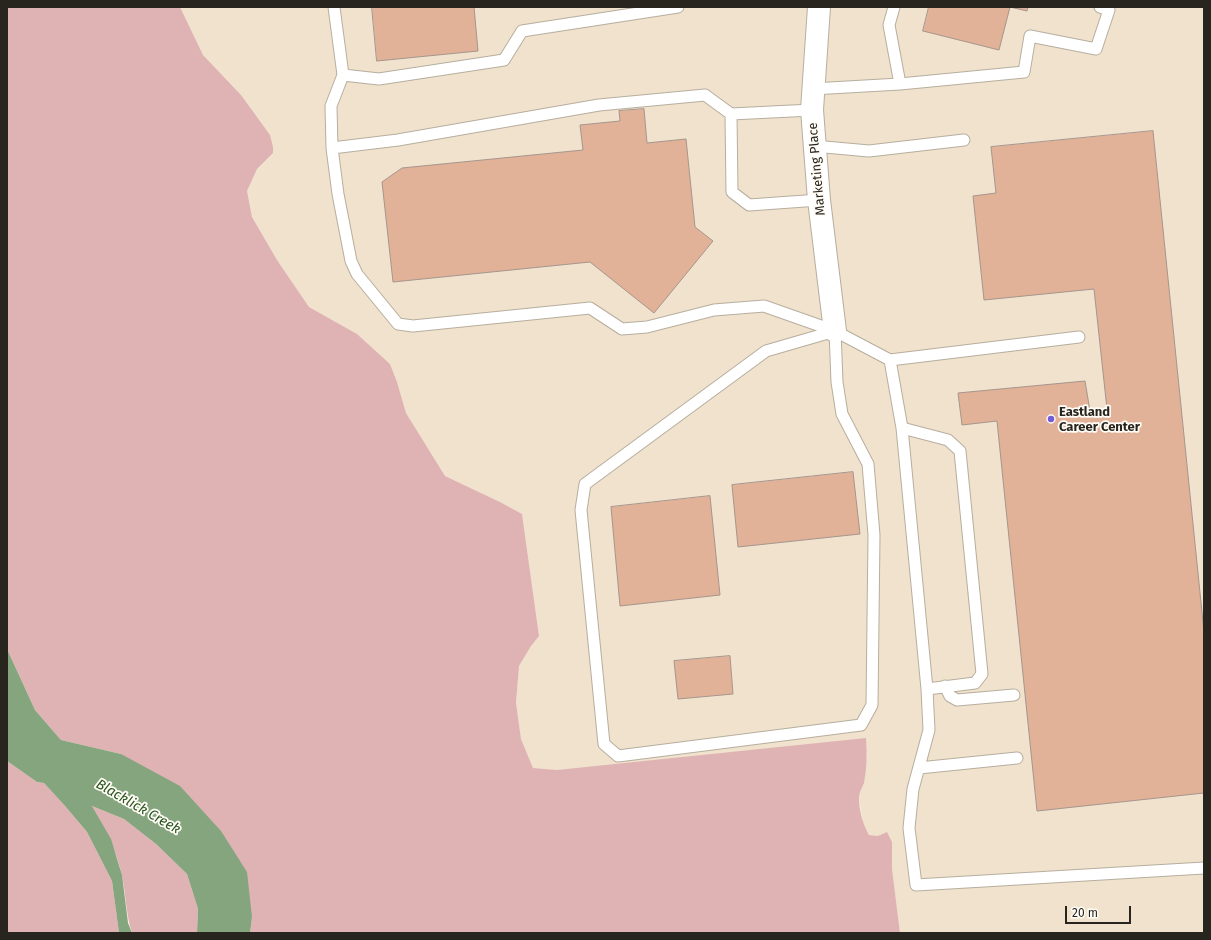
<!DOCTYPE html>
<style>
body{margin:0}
#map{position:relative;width:1211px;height:940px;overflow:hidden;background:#f7edde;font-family:"Fira Sans",sans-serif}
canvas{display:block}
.frame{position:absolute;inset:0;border:8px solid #28251f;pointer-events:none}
.scale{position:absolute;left:1065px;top:906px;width:66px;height:18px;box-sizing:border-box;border:2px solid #28251f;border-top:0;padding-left:5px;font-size:12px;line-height:14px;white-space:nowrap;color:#28251f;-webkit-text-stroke:3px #fffbf5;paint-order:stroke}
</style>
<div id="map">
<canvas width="1211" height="940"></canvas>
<div class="frame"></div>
<div class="scale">20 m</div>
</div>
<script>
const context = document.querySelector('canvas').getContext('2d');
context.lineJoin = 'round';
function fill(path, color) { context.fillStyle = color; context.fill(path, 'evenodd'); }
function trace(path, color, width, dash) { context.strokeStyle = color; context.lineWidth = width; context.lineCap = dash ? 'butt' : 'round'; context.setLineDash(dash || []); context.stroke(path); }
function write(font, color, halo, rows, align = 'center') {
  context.font = font + ' "Fira Sans",sans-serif'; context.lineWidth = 3.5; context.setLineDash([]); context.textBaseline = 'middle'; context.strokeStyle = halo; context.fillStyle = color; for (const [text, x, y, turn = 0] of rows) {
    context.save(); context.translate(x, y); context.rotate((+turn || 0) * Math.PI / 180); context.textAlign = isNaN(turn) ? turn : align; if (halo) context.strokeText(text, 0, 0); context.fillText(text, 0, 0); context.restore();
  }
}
const built = new Path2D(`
 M180,7H1204V933H900L892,869V842L878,836L869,835L863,822L859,797L864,783L867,752L557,770L533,768L521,739L516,703L519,666L531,646L539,636L522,514L500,502L445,476L406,413L397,382L390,364L357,334L309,307L277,260L252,217L247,191L257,169L273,153L241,95L203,55Z`);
const green = new Path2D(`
 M7,7H180L203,55L241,95L270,135L273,147V153L257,169L247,191L252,217L277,260L309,307L357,334L390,364L397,382L406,413L445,476L500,502L522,514L539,636L531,646L519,666L516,703L521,739L533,768L557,770L866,738C867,753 867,768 864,783C862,788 859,793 859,798C859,811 863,824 869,835L878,836L887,832L892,842V869L900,933H250L252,917L121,754L61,740L35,710L7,649Z
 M7,761L37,782L44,783L65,806L87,832L112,881L119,933H7Z
 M92,806L124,819L156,844L187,874L198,909L197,933H132C126,914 126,895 122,876C117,850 104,828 92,806Z`);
const water = new Path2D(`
 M7,649L35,710L61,740L121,754L180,786L221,831L247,872L252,917L250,933H197L198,909L187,874L156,844L124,819L92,806L111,839L122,875L128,923L132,933H119L112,881L87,832L65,806L44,783L37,782L7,761Z`);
const building = new Path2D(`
 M372,7H474L478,51L377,61Z
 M929,7H1028L1027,11L1010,7L999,50L923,31Z
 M644,109L647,143L686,139L695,227L713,241L654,313L590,262L393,282L382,182L402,168L583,150L580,125L620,121L619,111Z
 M1153,131L1204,632V793L1037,811L997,421L962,425L958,393L1085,381L1090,411L1107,409L1094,289L984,300L973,196L996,193L991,147Z
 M853,472L860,534L738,547L732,485Z
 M710,496L720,595L620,606L611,507Z
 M730,656L733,694L678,699L674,661Z`);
const service = new Path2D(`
 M334,7L343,75L379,79L504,60L522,31L678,7
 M894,7L889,25L900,84
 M812,89L900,84L1024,72L1030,36L1096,49L1109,10L1100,7
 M812,110L731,114L705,95L599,105L398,140L332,148L338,194L351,261L357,274L398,324L413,326L590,308L622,329L647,327L714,310L764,306L835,331L890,360L902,428L927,689L929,730L913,789L909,828L916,885L1204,868
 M731,114L732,192L749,205L819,200
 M814,146L869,151L964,140
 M332,148L331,106L343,75
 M835,331L837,382L842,414L868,464L874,535L872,705L861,725L618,756L604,744L581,510L585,484L766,351Z
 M890,360L1079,337
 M902,428L948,440L960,451L982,674L975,683L927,689
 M945,686L950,696L957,700L1014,695
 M919,768L1017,758`);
const minor = new Path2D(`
 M819,7L812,110L819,200L835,331`);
const markers = [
 [1051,419,4,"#735dd7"]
];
const streetNames = [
 ["Marketing Place",817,169,-95]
];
const poiNames = [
 ["Eastland",1059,412],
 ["Career Center",1059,427]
];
const waterNames = [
 ["Blacklick Creek",138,807,30]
];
fill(built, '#f0e2cc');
fill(green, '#dfb3b3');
fill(water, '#85a57f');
fill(building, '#e1b198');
trace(building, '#a6968d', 1);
trace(service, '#b7ae9f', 13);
trace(minor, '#b7ae9f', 24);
trace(service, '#fff', 11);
trace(minor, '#fff', 22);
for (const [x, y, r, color] of markers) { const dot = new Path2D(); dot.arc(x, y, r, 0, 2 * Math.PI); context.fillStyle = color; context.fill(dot); trace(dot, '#fffbf5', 1.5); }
write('13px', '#28251f', '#fffbf5', streetNames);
write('bold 13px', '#28251f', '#fffbf5', poiNames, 'left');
write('italic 14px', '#285520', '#fffbf5', waterNames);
</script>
